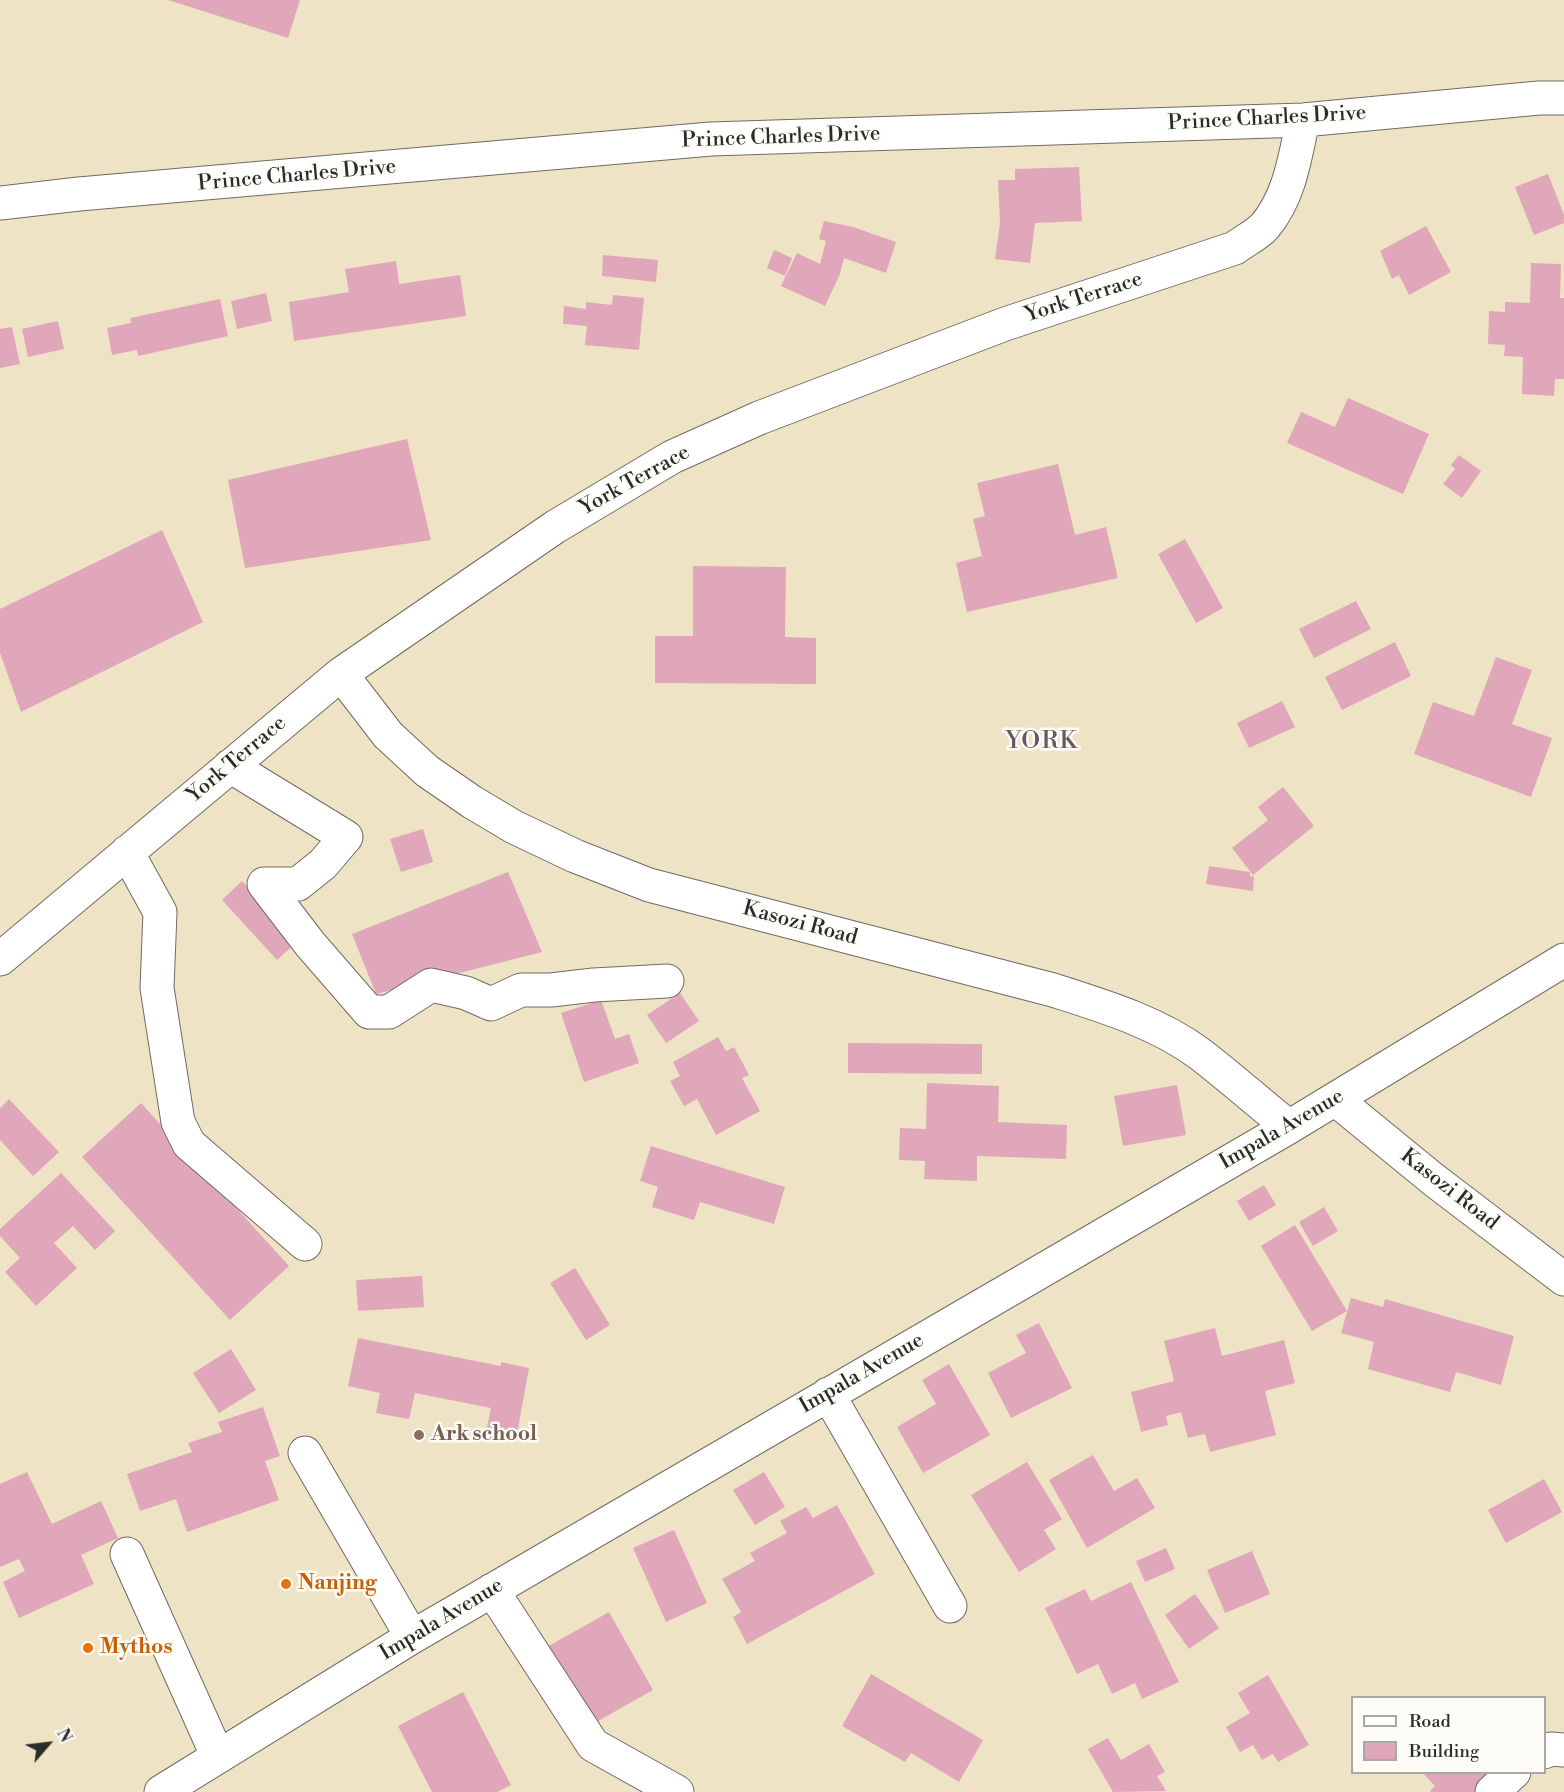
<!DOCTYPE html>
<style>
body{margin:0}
#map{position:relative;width:1564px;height:1792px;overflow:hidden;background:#efe3c5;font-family:"Libre Bodoni",serif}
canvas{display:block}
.legend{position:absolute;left:1351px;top:1696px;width:195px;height:78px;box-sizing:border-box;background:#fdfcf7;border:2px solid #a9a8a5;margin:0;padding:8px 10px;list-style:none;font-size:18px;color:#2b2b2b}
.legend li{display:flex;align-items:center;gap:12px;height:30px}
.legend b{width:30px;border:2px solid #a9a8a5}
.north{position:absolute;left:18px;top:1714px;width:60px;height:60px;-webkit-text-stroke:4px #fdfcf7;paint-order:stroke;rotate:62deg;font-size:16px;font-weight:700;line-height:24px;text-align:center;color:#2b2b2b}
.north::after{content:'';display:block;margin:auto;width:21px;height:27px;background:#2b2b2b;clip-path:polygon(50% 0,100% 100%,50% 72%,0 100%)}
</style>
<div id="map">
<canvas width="1564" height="1792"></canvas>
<ul class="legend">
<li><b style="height:8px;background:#fff"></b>Road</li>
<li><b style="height:16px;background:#e0a6ba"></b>Building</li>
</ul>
<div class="north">N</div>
</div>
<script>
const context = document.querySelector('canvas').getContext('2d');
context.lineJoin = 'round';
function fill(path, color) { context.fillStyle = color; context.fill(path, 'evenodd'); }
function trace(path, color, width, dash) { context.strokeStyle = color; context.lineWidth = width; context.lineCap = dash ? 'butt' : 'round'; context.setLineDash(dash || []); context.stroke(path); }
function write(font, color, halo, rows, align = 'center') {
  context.font = font + ' "Libre Bodoni",serif'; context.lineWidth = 5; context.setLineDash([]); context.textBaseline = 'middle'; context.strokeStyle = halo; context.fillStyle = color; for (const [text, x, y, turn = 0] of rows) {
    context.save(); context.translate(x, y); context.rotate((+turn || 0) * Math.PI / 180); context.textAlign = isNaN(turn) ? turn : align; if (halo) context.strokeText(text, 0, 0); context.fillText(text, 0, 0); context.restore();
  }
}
const building = new Path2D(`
 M168,0H300L288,38Z
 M1079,167L1082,221L1035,223L1030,263L995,259L1000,223L998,180H1015V169Z
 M1548,174L1564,215V223L1534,235L1515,187Z
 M824,221L853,227L896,242L886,273L844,258L840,274L825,306L781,286L797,253L820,264L826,241L819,239Z
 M1426,226L1451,272L1409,295L1399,275L1392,279L1380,251Z
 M774,250L792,258L785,276L767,268Z
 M603,255L658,260L656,282L602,276Z
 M396,261L399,284L460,275L466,316L294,341L289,302L349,292L345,269Z
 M1531,263L1561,264L1560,298H1564V379H1555L1554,396L1522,394L1523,357L1504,356L1505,345L1488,344L1489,311L1505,312V302L1530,303Z
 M266,293L272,321L237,329L231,301Z
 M613,295L644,298L639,350L585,345L587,326L563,324L564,306L586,309V302L612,305Z
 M220,299L228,336L138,356L137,350L112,355L107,328L131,323L130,318Z
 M58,321L64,349L28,357L22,329Z
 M12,327L20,364L0,368V329Z
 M1348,398L1429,434L1403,494L1287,443L1301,412L1335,427Z
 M407,439L431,540L245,568L228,480Z
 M1459,455L1481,471L1462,498L1443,484L1455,469L1451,465Z
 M1058,464L1075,535L1106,527L1118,578L967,612L956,563L982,556L973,519L985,516L977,483Z
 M162,530L203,622L21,712L0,653V609Z
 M1185,539L1223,608L1196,623L1158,554Z
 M693,566L786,567L785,637L816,638V684L655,683V636H693Z
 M1356,601L1371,629L1314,658L1299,629Z
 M1395,642L1411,676L1342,710L1325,677Z
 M1496,657L1532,670L1512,724L1552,738L1531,797L1414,754L1433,702L1474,716Z
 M1282,701L1295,727L1249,748L1237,723Z
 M1283,787L1314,826L1253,875L1232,848L1268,820L1258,807Z
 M423,829L433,862L401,872L390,839Z
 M1209,866L1250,872V876L1254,877L1253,891L1206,884Z
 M508,872L542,952L376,994L352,934Z
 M242,881L298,941L277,960L222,900Z
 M680,993L699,1021L666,1043L647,1015Z
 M601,1000L615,1039L629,1034L639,1063L584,1082L561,1013Z
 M718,1037L726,1051L734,1047L749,1075L742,1078L760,1111L716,1135L697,1099L684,1106L670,1081L680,1076L673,1062Z
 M848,1043L982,1044V1074L848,1073Z
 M927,1083L999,1086L998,1122L1067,1125L1066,1159L977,1156V1181L924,1179L925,1161L899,1160L900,1128L926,1129Z
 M1177,1085L1186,1135L1123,1146L1114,1096Z
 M9,1099L59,1152L33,1176L0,1140V1108Z
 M141,1103L289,1266L230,1320L82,1157Z
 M651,1146L785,1187L774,1224L700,1202L694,1220L652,1207L658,1187L640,1181Z
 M61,1173L115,1231L95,1250L73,1226L54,1243L77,1268L36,1306L5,1272L20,1258L0,1236V1229Z
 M1264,1185L1276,1205L1249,1221L1237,1201Z
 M1324,1207L1338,1231L1313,1246L1299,1222Z
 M1295,1225L1347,1311L1312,1331L1261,1246Z
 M575,1268L610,1325L586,1340L550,1283Z
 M422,1276L424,1307L358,1311L356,1280Z
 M1351,1298L1383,1307L1385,1299L1514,1336L1501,1385L1456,1372L1450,1392L1368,1369L1374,1342L1341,1333Z
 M1039,1323L1072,1388L1011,1418L988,1373L1026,1353L1016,1335Z
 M1215,1328L1222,1356L1284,1340L1295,1383L1265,1391L1276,1435L1210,1452L1205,1434L1188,1438L1181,1412L1166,1416L1168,1425L1141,1432L1131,1392L1174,1381L1164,1341Z
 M358,1338L501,1366V1362L529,1368L517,1434L487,1428L491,1408L415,1393L409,1419L376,1413L380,1393L348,1386Z
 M231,1349L256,1390L219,1413L193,1373Z
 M949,1364L990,1435L923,1473L897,1427L936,1404L922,1380Z
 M263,1407L280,1456L265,1461L279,1500L187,1532L176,1499L140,1511L127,1474L192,1452L188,1443L222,1432L218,1422Z
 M1093,1455L1114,1491L1137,1478L1155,1508L1087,1548L1049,1480Z
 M1027,1462L1062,1519L1044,1530L1056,1549L1019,1572L971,1495Z
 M27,1472L52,1524L101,1501L118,1538L81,1555L94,1584L19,1618L3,1582L25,1571L19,1559L0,1567V1484Z
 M764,1472L785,1507L755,1525L733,1490Z
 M1544,1479L1562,1512L1506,1543L1488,1510Z
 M837,1505L875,1574L747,1644L733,1617L741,1612L722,1579L755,1561L750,1553L787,1533L780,1521L806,1507L813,1518Z
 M674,1530L707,1603L666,1622L633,1548Z
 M1166,1548L1175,1569L1145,1582L1136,1561Z
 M1252,1551L1270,1594L1225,1613L1207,1570Z
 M1131,1582L1179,1682L1142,1699L1135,1683L1112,1694L1098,1664L1077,1674L1045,1608L1085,1589L1091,1601Z
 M1195,1594L1219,1628L1189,1649L1165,1615Z
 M609,1612L653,1690L584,1729L540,1651Z
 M871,1674L983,1740L959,1782L911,1753L905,1762L842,1726Z
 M1268,1675L1309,1745L1278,1762L1273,1754L1262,1760L1253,1745L1240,1752L1226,1727L1250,1713L1238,1693Z
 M463,1692L511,1785L497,1792H432L398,1726Z
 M1108,1738L1121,1760L1149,1744L1165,1772L1157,1776L1166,1791L1113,1792L1088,1749Z
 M1422,1772H1500L1480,1792H1431L1430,1791L1435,1786Z`);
const minor = new Path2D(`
 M0,203L79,194L711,139L1303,120L1539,98H1564
 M341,674L388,735L427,771L472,802L514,827L575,856L649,885L1053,990C1103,1006 1157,1022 1200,1054C1230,1077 1259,1103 1289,1127
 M230,766L346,837L323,864L298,884H264L310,944L369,1012H389L431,985L466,993L491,1004L521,990H551L594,985L667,981
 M127,852L160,912L157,988L178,1122L189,1144L305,1244
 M0,959L341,674L555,527L672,457L759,418L1005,324L1235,248C1244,241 1257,235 1265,226C1290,196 1295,157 1303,120
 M1335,1099L1434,1180L1564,1279
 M828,1394L950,1606
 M305,1453L412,1637
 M127,1554L218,1757
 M492,1590L593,1745L677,1792
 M1544,1752L1551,1749L1564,1750
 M161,1792L412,1637L1289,1127L1564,960
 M1492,1792L1514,1772`);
const markers = [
 [419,1435,6,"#8d6e63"],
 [286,1584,6,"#e8710a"],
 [88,1648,6,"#e8710a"]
];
const streetNames = [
 ["Prince Charles Drive",1267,119,-3],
 ["Prince Charles Drive",781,138,-2],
 ["Prince Charles Drive",297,176,-5],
 ["York Terrace",1084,298,-18],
 ["York Terrace",635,481,-29],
 ["York Terrace",237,760,-40],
 ["Kasozi Road",800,924,15],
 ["Impala Avenue",1282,1130,-30],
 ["Kasozi Road",1449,1190,38],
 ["Impala Avenue",862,1374,-30],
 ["Impala Avenue",442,1620,-31]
];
const educationNames = [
 ["Ark school",431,1435]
];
const foodNames = [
 ["Nanjing",298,1584],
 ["Mythos",100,1648]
];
const quarterNames = [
 ["YORK",1042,742]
];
fill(building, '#e0a6ba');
trace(minor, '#706b61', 35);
trace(minor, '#fff', 33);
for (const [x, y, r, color] of markers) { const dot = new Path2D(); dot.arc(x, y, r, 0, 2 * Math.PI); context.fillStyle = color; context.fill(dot); trace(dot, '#fdfcf7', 2); }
write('21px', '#2b2b2b', '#fdfcf7', streetNames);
write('bold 21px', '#785e54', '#fdfcf7', educationNames, 'left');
write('bold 21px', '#c56008', '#fdfcf7', foodNames, 'left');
context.letterSpacing = '1.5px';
write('24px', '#6a565d', '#fdfcf7', quarterNames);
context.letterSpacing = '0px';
</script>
